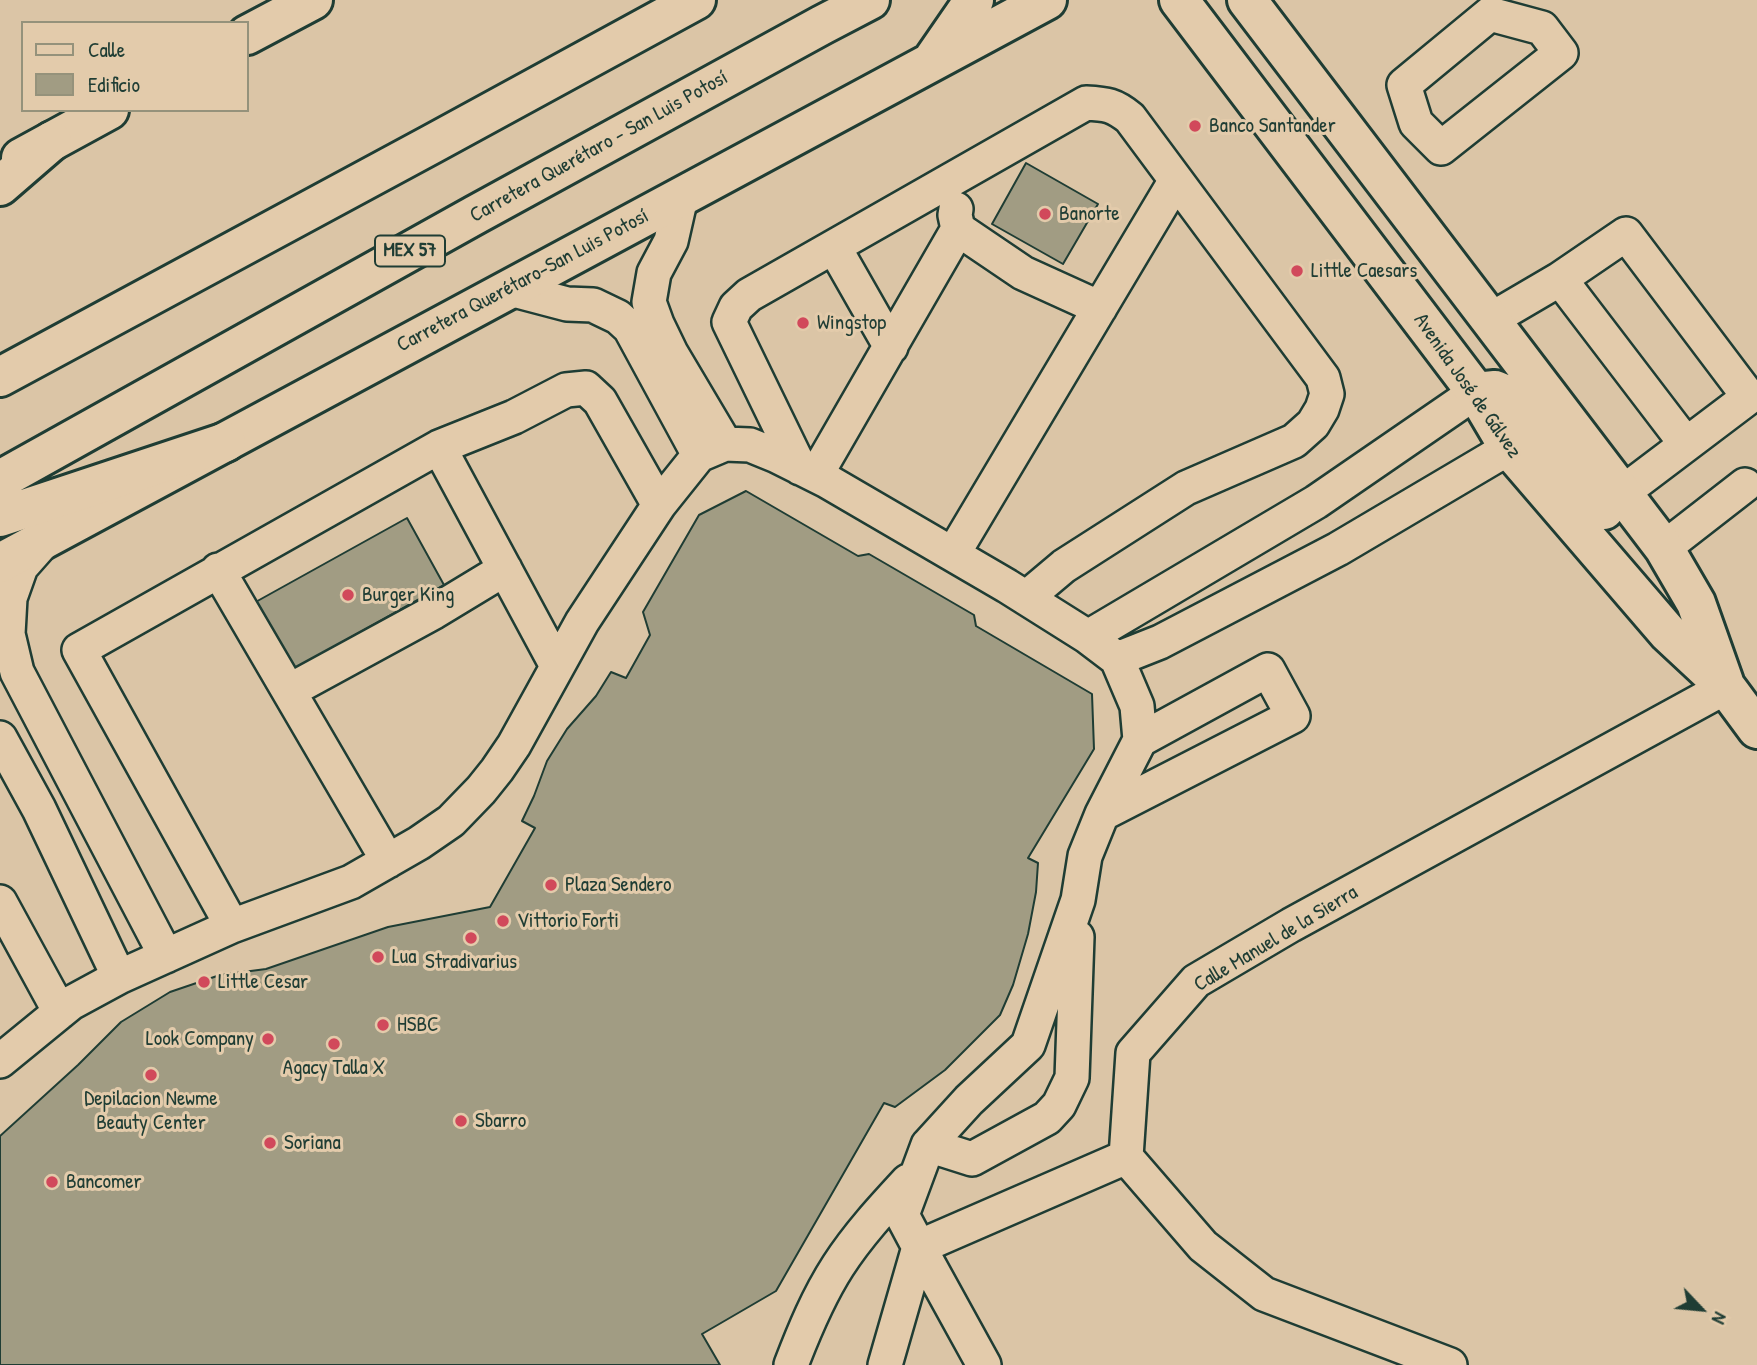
<!DOCTYPE html>
<meta charset="utf-8">
<style>
body{margin:0}
#map{position:relative;width:1757px;height:1365px;overflow:hidden;background:#dbc5a6;font-family:"Patrick Hand",sans-serif}
canvas{display:block}
.legend{position:absolute;left:21px;top:21px;width:228px;height:91px;box-sizing:border-box;background:#e3cbab;border:2px solid #95927b;margin:0;padding:9px 12px;list-style:none;font-size:21px;color:#1f3d34}
.legend li{display:flex;align-items:center;gap:14px;height:35px}
.legend b{width:35px;border:2px solid #95927b}
.north{position:absolute;left:1666px;top:1274px;width:70px;height:70px;-webkit-text-stroke:5px #e3cbab;paint-order:stroke;rotate:116deg;font-size:19px;font-weight:700;line-height:28px;text-align:center;color:#1f3d34}
.north::after{content:'';display:block;margin:auto;width:24px;height:32px;background:#1f3d34;clip-path:polygon(50% 0,100% 100%,50% 72%,0 100%)}
</style>
<div id="map">
<canvas width="1757" height="1365"></canvas>
<ul class="legend">
<li><b style="height:9px;background:#e3cbab"></b>Calle</li>
<li><b style="height:19px;background:#a19c83"></b>Edificio</li>
</ul>
<div class="north">N</div>
</div>
<script>
const context = document.querySelector('canvas').getContext('2d');
context.lineJoin = 'round';
function fill(path, color) { context.fillStyle = color; context.fill(path, 'evenodd'); }
function trace(path, color, width, dash) { context.strokeStyle = color; context.lineWidth = width; context.lineCap = dash ? 'butt' : 'round'; context.setLineDash(dash || []); context.stroke(path); }
function write(font, color, halo, rows, align = 'center') {
  context.font = font + ' "Patrick Hand",sans-serif'; context.lineWidth = 6; context.setLineDash([]); context.textBaseline = 'middle'; context.strokeStyle = halo; context.fillStyle = color; for (const [text, x, y, turn = 0] of rows) {
    context.save(); context.translate(x, y); context.rotate((+turn || 0) * Math.PI / 180); context.textAlign = isNaN(turn) ? turn : align; if (halo) context.strokeText(text, 0, 0); context.fillText(text, 0, 0); context.restore();
  }
}
const building = new Path2D(`
 M1026,163L1098,204L1063,264L992,224Z
 M746,491L858,556L869,554L974,615L976,626L1092,694L1094,749L1028,858L1038,863L1036,892L1028,934L1013,985L1000,1015L945,1070L895,1107L884,1103L776,1291L702,1334L720,1365H0V1136L78,1065L121,1022L170,992L220,975L266,969L388,927L490,907L535,828L522,821L534,796L547,761L567,729L596,696L611,672L626,678L650,635L643,612L699,515Z
 M407,518L444,585L289,672L252,604Z`);
const minor = new Path2D(`
 M1490,14L1542,28L1561,53L1441,148L1416,123L1404,85Z
 M681,197L671,241L654,273L649,302L657,324L671,353L725,444
 M956,209L955,215L958,229L1023,273L1100,308
 M834,247L891,347
 M510,289L567,304L593,305L618,317L630,328L699,455
 M1490,320L1560,279
 M439,447L557,666
 M800,468L729,322L736,307L749,295L1086,103C1107,104 1114,105 1130,118L1323,378L1327,394L1322,409L1313,424L1294,441L1186,488L1064,566L1026,598
 M816,475L958,229
 M1622,493L1749,397L1626,234L1560,279L1686,444
 M44,541L21,567L10,598L8,634L17,672L166,956
 M1664,548L1745,485
 M953,554L1176,180
 M218,570L388,861
 M1088,637L1316,502L1476,392
 M1117,659L1160,642L1338,549L1509,448
 M289,691L434,612L505,569
 M0,738L39,809L119,977
 M1102,814L1293,716L1268,670L1140,740
 M0,902L60,1012
 M232,926L79,650L439,447L514,417L566,390L586,388L600,401L659,505
 M0,1061L71,1003L119,977L232,926L351,882L419,843L451,821L481,790L497,770L514,745L582,622L659,505L699,455L725,444L750,445L777,456L827,481L1007,586L1088,637L1117,659L1137,706L1140,740L1102,814L1085,856L1078,900L1028,1045L969,1100L928,1145L902,1215L919,1247L885,1365
 M928,1145L972,1159L1047,1118L1059,1105L1072,1078L1077,937
 M791,1365C804,1331 818,1297 838,1266C858,1235 883,1208 908,1181
 M984,1365L919,1247L1126,1157
 M1450,1365L1264,1294L1203,1246L1126,1157L1133,1053L1196,981L1291,925L1726,687`);
const major = new Path2D(`
 M1179,0L1476,392L1509,448L1668,633L1726,687L1757,729
 M1247,0L1664,548L1696,603L1724,682
 M247,35L313,0
 M934,58L974,0
 M21,158L109,110
 M1476,392L1495,390L1507,395L1604,510
 M0,563L1047,0`);
const highway = new Path2D(`
 M0,186L52,141
 M0,377L432,144L696,0
 M0,480L475,215L822,25L870,0
 M0,517L226,442`);
const markers = [
 [1195,126,7,"#d1495b"],
 [1045,214,7,"#d1495b"],
 [1297,271,7,"#d1495b"],
 [803,323,7,"#d1495b"],
 [348,595,7,"#d1495b"],
 [551,885,7,"#d1495b"],
 [503,921,7,"#d1495b"],
 [471,938,7,"#d1495b"],
 [378,957,7,"#d1495b"],
 [204,982,7,"#d1495b"],
 [383,1025,7,"#d1495b"],
 [268,1039,7,"#d1495b"],
 [334,1044,7,"#d1495b"],
 [151,1075,7,"#d1495b"],
 [461,1121,7,"#d1495b"],
 [270,1143,7,"#d1495b"],
 [52,1182,7,"#d1495b"]
];
const shields = [
 [410,251,70]
];
const shieldNames = [
 ["MEX 57",410,251]
];
const poiNames = [
 ["Banco Santander",1209,126],
 ["Banorte",1059,214],
 ["Little Caesars",1311,271],
 ["Wingstop",817,323],
 ["Burger King",362,595],
 ["Plaza Sendero",565,885],
 ["Vittorio Forti",517,921],
 ["Lua",392,957],
 ["Stradivarius",471,962,"center"],
 ["Little Cesar",218,982],
 ["HSBC",397,1025],
 ["Look Company",254,1039,"right"],
 ["Agacy Talla X",334,1068,"center"],
 ["Depilacion Newme",151,1099,"center"],
 ["Beauty Center",151,1123,"center"],
 ["Sbarro",475,1121],
 ["Soriana",284,1143],
 ["Bancomer",66,1182]
];
const streetNames = [
 ["Carretera Querétaro - San Luis Potosí",599,147,-29],
 ["Carretera Querétaro-San Luis Potosí",523,281,-28],
 ["Avenida José de Gálvez",1467,386,55],
 ["Calle Manuel de la Sierra",1276,939,-31]
];
fill(building, '#a19c83');
trace(building, '#1f3d34', 2);
trace(minor, '#1f3d34', 38);
trace(major, '#1f3d34', 44);
trace(highway, '#1f3d34', 44);
trace(minor, '#e3cbab', 33);
trace(major, '#e3cbab', 38);
trace(highway, '#e3cbab', 38);
for (const [x, y, r, color] of markers) { const dot = new Path2D(); dot.arc(x, y, r, 0, 2 * Math.PI); context.fillStyle = color; context.fill(dot); trace(dot, '#e3cbab', 2.5); }
for (const [x, y, w] of shields) { const box = new Path2D(); box.roundRect(x - w / 2, y - 15.5, w, 31, 5); context.fillStyle = '#e3cbab'; context.fill(box); trace(box, '#1f3d34', 2); }
write('bold 19px', '#1f3d34', null, shieldNames);
write('21px', '#1f3d34', '#e3cbab', poiNames, 'left');
write('21px', '#1f3d34', '#e3cbab', streetNames);
</script>
